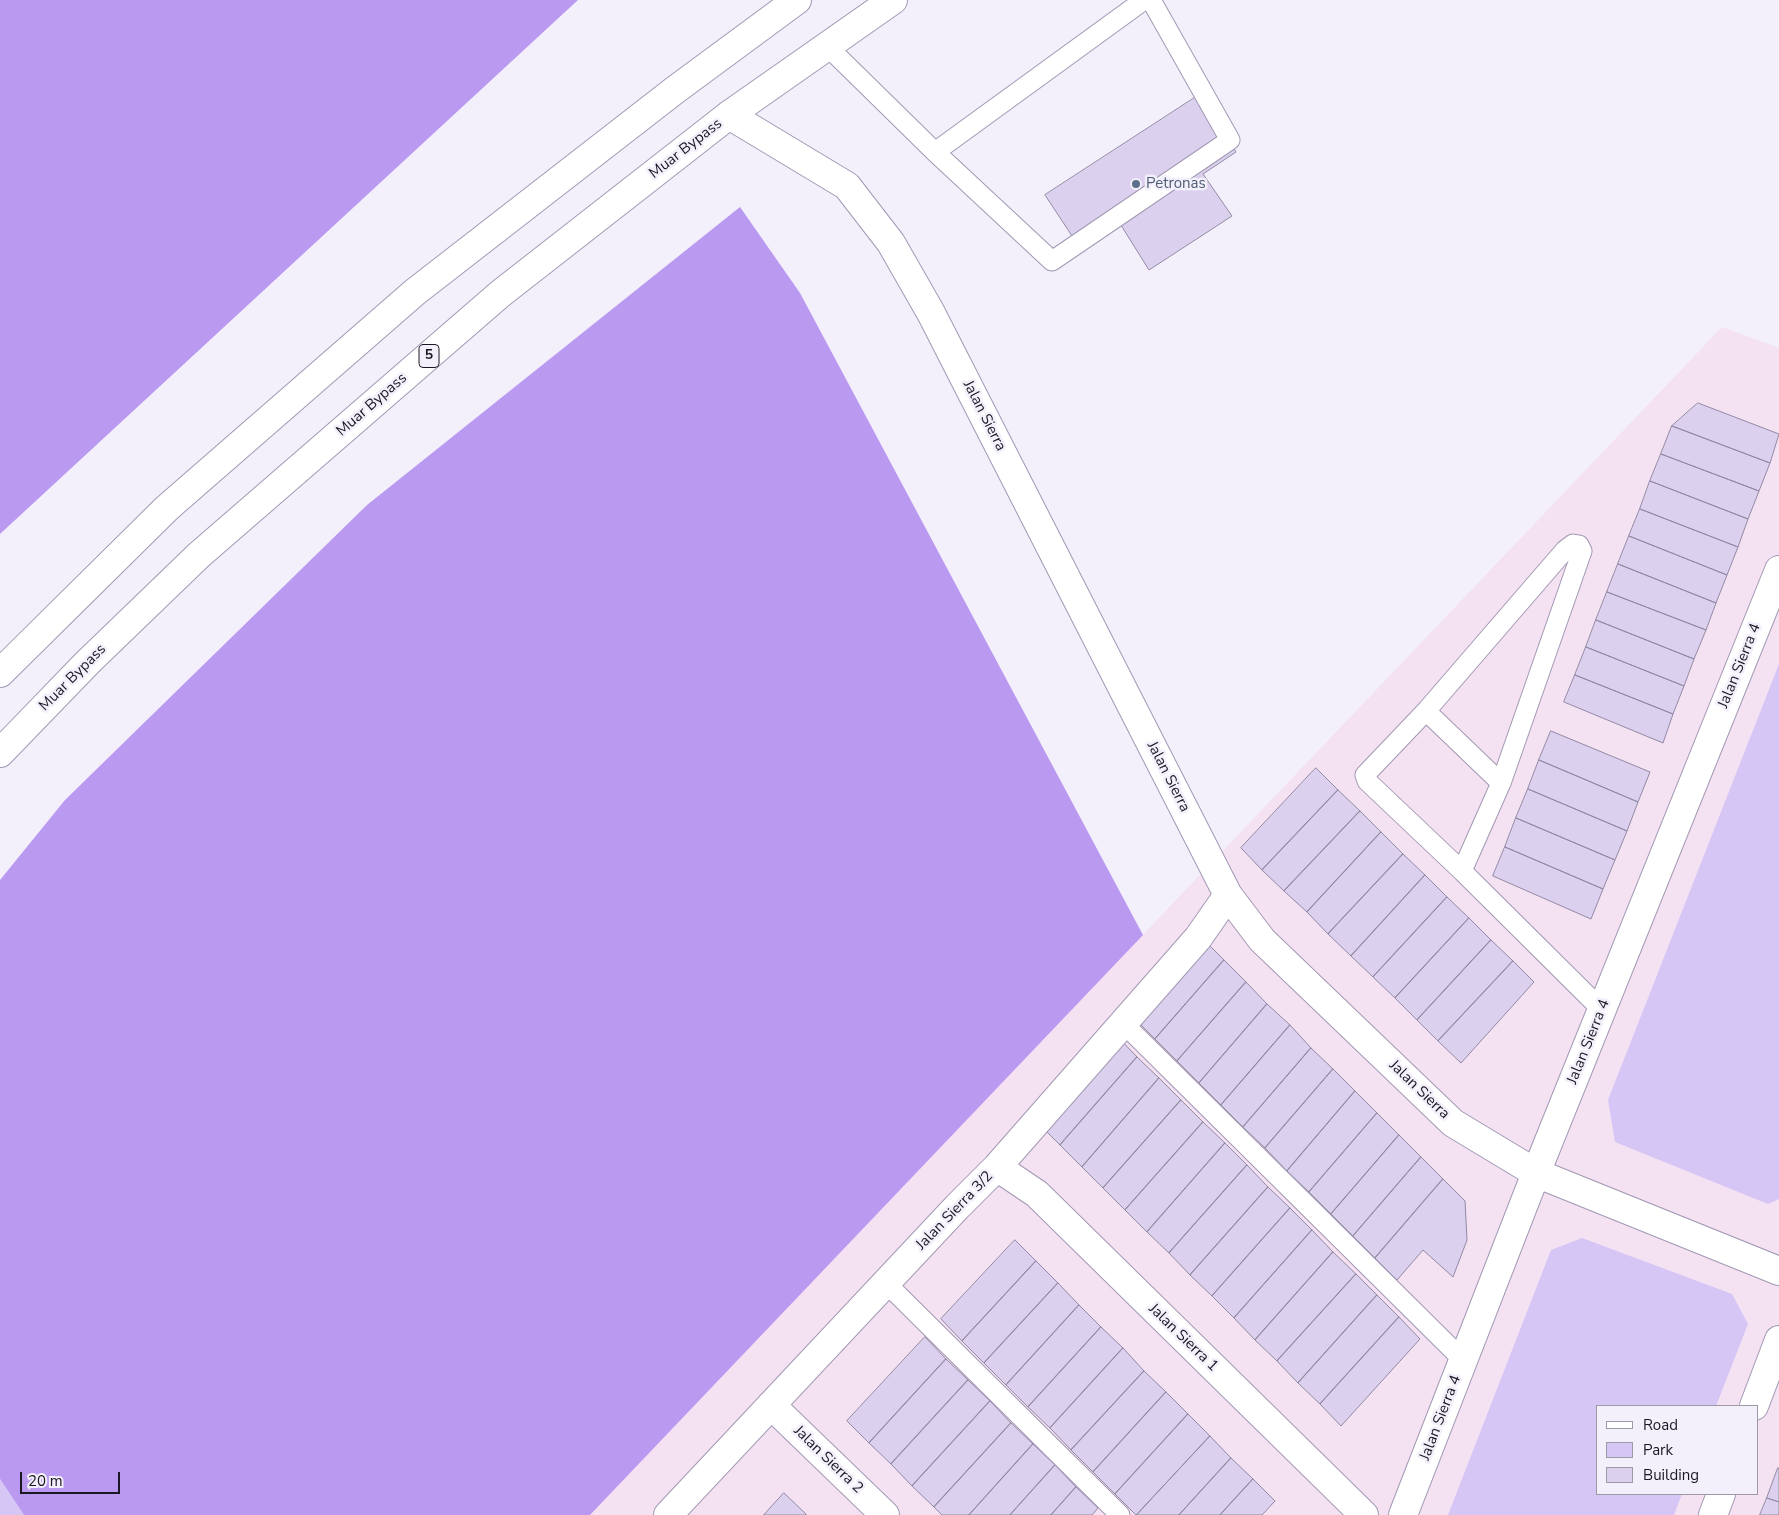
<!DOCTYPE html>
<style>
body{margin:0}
#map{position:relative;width:1779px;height:1515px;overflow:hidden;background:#f3effb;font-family:"Nunito Sans",sans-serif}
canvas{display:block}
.legend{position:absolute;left:1596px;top:1405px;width:162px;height:90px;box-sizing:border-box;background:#f3effb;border:1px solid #9d99a5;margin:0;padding:6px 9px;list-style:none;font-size:15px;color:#1c1823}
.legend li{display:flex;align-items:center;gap:10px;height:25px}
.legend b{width:25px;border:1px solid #9d99a5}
.scale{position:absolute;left:20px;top:1472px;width:100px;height:22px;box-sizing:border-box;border:2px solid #1c1823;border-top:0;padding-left:6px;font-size:15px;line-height:18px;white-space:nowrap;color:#1c1823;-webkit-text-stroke:4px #f3effb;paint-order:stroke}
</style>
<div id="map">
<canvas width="1779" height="1515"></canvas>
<ul class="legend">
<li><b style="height:6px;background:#fff"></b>Road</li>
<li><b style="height:14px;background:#d6c6f6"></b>Park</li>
<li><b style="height:14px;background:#dbd1ee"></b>Building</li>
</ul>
<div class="scale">20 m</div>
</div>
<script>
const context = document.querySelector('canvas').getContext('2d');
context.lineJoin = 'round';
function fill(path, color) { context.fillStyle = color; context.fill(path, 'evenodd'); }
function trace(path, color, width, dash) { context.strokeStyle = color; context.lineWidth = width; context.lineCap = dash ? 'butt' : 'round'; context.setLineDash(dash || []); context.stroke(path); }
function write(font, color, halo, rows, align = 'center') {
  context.font = font + ' "Nunito Sans",sans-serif'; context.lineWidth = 5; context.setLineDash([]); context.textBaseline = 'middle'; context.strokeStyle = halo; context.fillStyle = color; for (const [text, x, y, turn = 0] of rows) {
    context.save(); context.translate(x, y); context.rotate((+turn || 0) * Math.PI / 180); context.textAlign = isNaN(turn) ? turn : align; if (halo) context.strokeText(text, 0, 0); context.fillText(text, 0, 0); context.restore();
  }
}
const commercial = new Path2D(`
 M1722,327L1779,348V1515H590ZM1598,1406H1758V1494H1598Z`);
const green = new Path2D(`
 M1779,664V1199L1768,1204L1615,1142L1608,1100Z
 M1582,1238L1732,1294L1748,1324L1716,1406H1598V1494H1682L1674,1515H1448L1551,1250Z
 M0,1479L24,1515H0Z`);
const forest = new Path2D(`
 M0,0H578L0,534Z
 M740,207L800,293L1143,935L590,1515H24L0,1479V880L65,800L367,505Z`);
const building = new Path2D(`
 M1199,95L1236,152L1203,174L1232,216L1149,270L1119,222L1080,248L1045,195Z
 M1698,403L1779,434L1770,463L1672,426Z
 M1672,426L1770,463L1759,491L1661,454Z
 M1661,454L1759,491L1748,519L1650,481Z
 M1650,481L1748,519L1738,547L1640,509Z
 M1640,509L1738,547L1727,575L1629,536Z
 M1629,536L1727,575L1716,603L1618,564Z
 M1618,564L1716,603L1706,630L1607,592Z
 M1607,592L1706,630L1694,659L1596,620Z
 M1596,620L1694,659L1684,686L1586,647Z
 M1586,647L1684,686L1673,714L1575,675Z
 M1575,675L1673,714L1663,743L1564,702Z
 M1551,731L1650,772L1638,802L1539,760Z
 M1539,760L1638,802L1627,831L1528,789Z
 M1316,768L1338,790L1262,870L1241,848Z
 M1528,789L1627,831L1615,860L1516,818Z
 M1338,790L1360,811L1284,891L1262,870Z
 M1360,811L1381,832L1307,912L1284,891Z
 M1516,818L1615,860L1603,889L1505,847Z
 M1381,832L1403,854L1328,934L1307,912Z
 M1505,847L1603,889L1591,919L1493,876Z
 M1403,854L1425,875L1351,956L1328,934Z
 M1425,875L1447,897L1373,977L1351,956Z
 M1447,897L1469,918L1395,998L1373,977Z
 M1469,918L1491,940L1417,1020L1395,998Z
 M1202,938L1224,960L1155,1039L1133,1017Z
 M1491,940L1513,961L1438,1041L1417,1020Z
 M1224,960L1246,982L1177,1061L1155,1039Z
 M1513,961L1534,982L1461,1063L1438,1041Z
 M1246,982L1267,1004L1199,1083L1177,1061Z
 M1267,1004L1290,1025L1221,1105L1199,1083Z
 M1290,1025L1311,1048L1243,1127L1221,1105Z
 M1116,1035L1137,1057L1060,1145L1039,1124Z
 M1311,1048L1333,1069L1265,1148L1243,1127Z
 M1137,1057L1159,1078L1082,1167L1060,1145Z
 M1333,1069L1355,1091L1287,1171L1265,1148Z
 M1159,1078L1181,1100L1103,1188L1082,1167Z
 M1355,1091L1377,1113L1309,1192L1287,1171Z
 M1181,1100L1203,1122L1125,1210L1103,1188Z
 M1377,1113L1399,1135L1331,1214L1309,1192Z
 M1203,1122L1225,1143L1147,1232L1125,1210Z
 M1399,1135L1421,1157L1353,1236L1331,1214Z
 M1225,1143L1247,1165L1169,1253L1147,1232Z
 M1421,1157L1443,1179L1375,1258L1353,1236Z
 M1247,1165L1268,1187L1190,1275L1169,1253Z
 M1443,1179L1465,1201L1467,1240L1453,1277L1423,1250L1397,1280L1375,1258Z
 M1268,1187L1290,1208L1212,1296L1190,1275Z
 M1290,1208L1312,1230L1234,1318L1212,1296Z
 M1312,1230L1333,1252L1255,1340L1234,1318Z
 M1015,1240L1036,1261L962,1341L941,1319Z
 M1333,1252L1356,1274L1277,1361L1255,1340Z
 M1036,1261L1058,1283L984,1363L962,1341Z
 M1356,1274L1377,1295L1298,1383L1277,1361Z
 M1058,1283L1079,1305L1006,1385L984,1363Z
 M1377,1295L1399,1317L1320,1404L1298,1383Z
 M1079,1305L1101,1327L1028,1407L1006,1385Z
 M1399,1317L1420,1339L1341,1426L1320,1404Z
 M1101,1327L1123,1348L1050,1428L1028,1407Z
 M925,1337L946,1359L869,1443L847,1421Z
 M1123,1348L1144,1371L1071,1450L1050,1428Z
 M946,1359L968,1380L891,1464L869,1443Z
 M1144,1371L1166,1392L1093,1472L1071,1450Z
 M968,1380L990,1401L912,1486L891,1464Z
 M1166,1392L1188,1414L1115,1494L1093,1472Z
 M990,1401L1011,1423L934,1507L912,1486Z
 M1188,1414L1210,1436L1136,1515L1115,1494Z
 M1011,1423L1033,1444L969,1515H942L934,1507Z
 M1210,1436L1231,1458L1179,1515H1137Z
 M1033,1444L1055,1465L1010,1515H969Z
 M1231,1458L1253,1479L1220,1515H1179Z
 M1055,1465L1076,1487L1051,1515H1010Z
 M1778,1468H1779V1502L1767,1498Z
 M1253,1479L1275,1501L1262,1515H1220Z
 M1076,1487L1098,1508L1092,1515H1051Z
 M784,1493L806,1514V1515H764Z
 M1767,1498L1779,1502V1515H1760Z`);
const lane = new Path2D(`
 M827,46L935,152L1052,261L1230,140L1151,0
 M935,152L1144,0
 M1426,711L1501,783
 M1462,871L1501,783L1582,551L1579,545L1573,544L1565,550L1426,711L1365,775L1367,781L1462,871L1602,1010
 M1123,1023L1463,1360
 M886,1283L1120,1515`);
const street = new Path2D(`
 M729,115L847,186L891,243L931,313L1228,895L1262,940L1453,1123L1536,1173L1779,1271
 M997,1167L1037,1194L1364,1515
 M771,1405L885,1515
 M1754,1406L1779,1340
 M668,1515L957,1207L997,1167L1198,938L1228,895
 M1403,1515L1536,1173L1779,570
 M1713,1515L1721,1494`);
const highway = new Path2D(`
 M0,673L167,508L415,292L675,90L797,0
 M0,753L87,663L199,555L500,294L729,115L893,0`);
const markers = [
 [1136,184,5,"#5c6f8a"]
];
const shields = [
 [429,356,20]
];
const shieldNames = [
 ["5",429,356]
];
const streetNames = [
 ["Muar Bypass",686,149,-38],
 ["Muar Bypass",372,405,-41],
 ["Jalan Sierra",984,416,63],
 ["Jalan Sierra 4",1740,666,-68],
 ["Muar Bypass",73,678,-45],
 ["Jalan Sierra",1168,777,63],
 ["Jalan Sierra 4",1589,1042,-68],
 ["Jalan Sierra",1419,1090,44],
 ["Jalan Sierra 3/2",955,1211,-46],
 ["Jalan Sierra 1",1183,1338,44],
 ["Jalan Sierra 4",1441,1418,-69],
 ["Jalan Sierra 2",828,1460,44]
];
const serviceNames = [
 ["Petronas",1146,184]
];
fill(commercial, '#f4e1f2');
fill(green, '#d6c6f6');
fill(forest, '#ba99f1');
fill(building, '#dbd1ee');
trace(building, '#938aa5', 1);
trace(lane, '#a299b4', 21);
trace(street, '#a299b4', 30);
trace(highway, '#a299b4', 30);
trace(lane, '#fff', 19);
trace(street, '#fff', 28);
trace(highway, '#fff', 28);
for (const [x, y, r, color] of markers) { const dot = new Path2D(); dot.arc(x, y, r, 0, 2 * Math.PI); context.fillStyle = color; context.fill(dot); trace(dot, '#f3effb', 2); }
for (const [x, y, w] of shields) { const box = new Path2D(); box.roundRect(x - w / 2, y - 11.5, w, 23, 4); context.fillStyle = '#f3effb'; context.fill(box); trace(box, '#1c1823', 1); }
write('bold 14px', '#1c1823', null, shieldNames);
write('15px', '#1c1823', '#f3effb', streetNames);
write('15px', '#4e5e75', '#f3effb', serviceNames, 'left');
</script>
